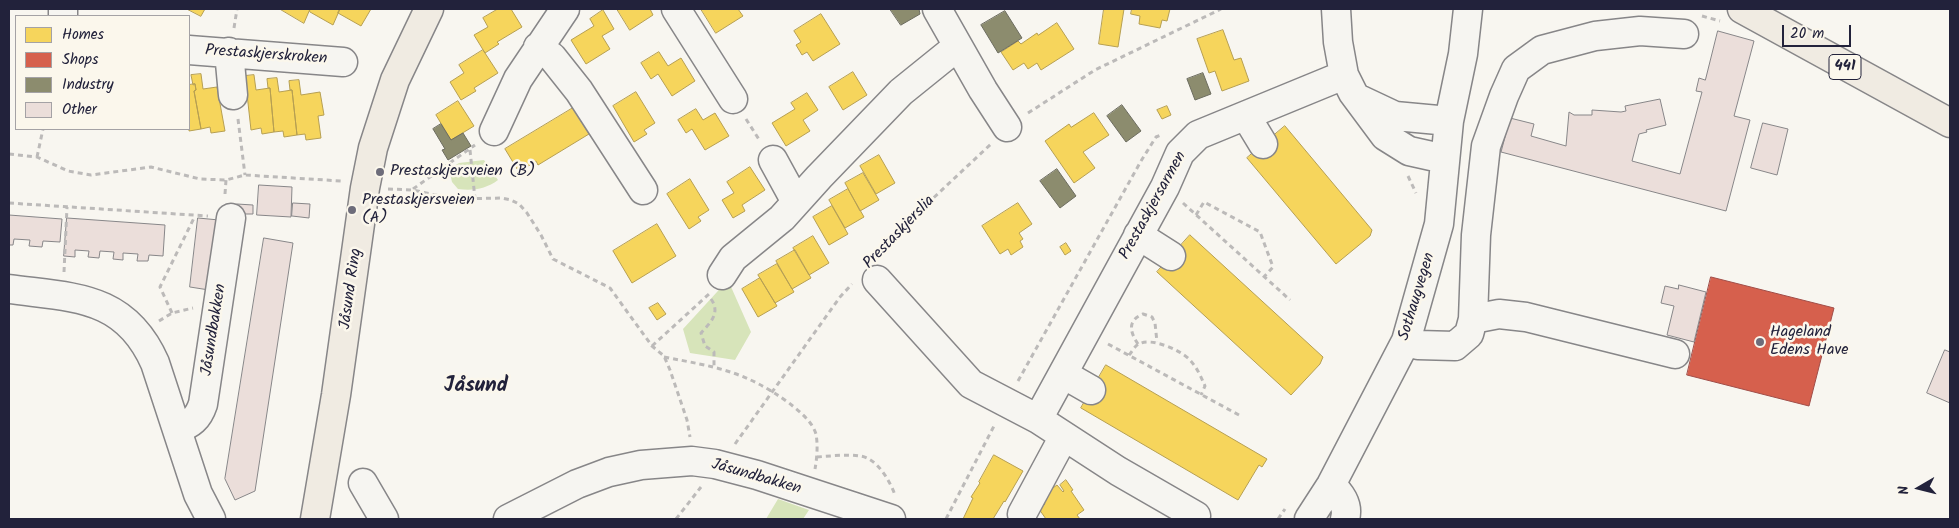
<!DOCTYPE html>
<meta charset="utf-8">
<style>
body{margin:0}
#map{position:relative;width:1959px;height:528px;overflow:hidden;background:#f8f6f0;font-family:Kalam,sans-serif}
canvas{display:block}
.frame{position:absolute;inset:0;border:10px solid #22223b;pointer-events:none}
.legend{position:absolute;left:15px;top:15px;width:175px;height:115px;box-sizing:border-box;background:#fbf7ec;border:1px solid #a4a2a5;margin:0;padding:6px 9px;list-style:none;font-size:15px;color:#22223b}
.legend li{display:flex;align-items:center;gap:10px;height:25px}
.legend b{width:25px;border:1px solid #a4a2a5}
.north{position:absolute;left:1894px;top:463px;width:50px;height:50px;-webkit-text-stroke:4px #fbf7ec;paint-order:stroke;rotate:262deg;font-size:14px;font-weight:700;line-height:20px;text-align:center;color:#22223b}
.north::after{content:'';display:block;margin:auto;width:18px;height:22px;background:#22223b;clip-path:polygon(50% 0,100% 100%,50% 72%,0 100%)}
.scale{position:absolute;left:1782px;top:25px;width:69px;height:22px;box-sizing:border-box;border:2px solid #22223b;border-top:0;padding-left:6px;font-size:15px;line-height:18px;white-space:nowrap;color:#22223b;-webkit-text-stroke:4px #fbf7ec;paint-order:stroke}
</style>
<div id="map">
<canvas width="1959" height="528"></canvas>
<div class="frame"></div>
<ul class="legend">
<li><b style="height:14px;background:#f6d55c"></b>Homes</li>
<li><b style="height:14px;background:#d6604d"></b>Shops</li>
<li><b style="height:14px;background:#8c8c6e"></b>Industry</li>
<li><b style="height:14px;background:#ebdeda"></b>Other</li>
</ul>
<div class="north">N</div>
<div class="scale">20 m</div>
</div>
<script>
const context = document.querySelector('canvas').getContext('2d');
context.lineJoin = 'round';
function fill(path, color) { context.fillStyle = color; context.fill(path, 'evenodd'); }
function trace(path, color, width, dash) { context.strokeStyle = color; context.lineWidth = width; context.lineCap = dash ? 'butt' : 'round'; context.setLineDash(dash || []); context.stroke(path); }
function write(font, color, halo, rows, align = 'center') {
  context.font = font + ' Kalam,sans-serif'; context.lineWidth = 5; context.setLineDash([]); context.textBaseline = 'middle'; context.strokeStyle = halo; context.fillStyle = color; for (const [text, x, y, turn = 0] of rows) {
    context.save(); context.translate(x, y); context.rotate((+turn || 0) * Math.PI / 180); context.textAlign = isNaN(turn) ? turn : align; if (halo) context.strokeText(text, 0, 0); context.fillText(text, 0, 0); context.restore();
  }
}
const green = new Path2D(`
 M484,160L498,180C486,189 473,191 458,189L452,182L449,169L459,163Z
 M728,280L751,332L735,360L690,353L683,329Z
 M778,499L809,510L803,519H766Z`);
const homes = new Path2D(`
 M187,9H205L201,16Z
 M280,9H310L304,23Z
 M310,9H340L333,25L310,12Z
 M340,9H371L361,26L338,13Z
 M498,9H511L522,27L497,42L499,44L485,53L474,35L488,27L483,18Z
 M617,9H650L653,15L630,30Z
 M701,9H738L743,16L716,33Z
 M1104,9H1124L1118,47L1099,44Z
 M1132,9H1170L1167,21L1162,20L1160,28L1139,24L1140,16L1131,14Z
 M603,10L614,29L602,36L610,49L586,64L571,40L594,26L590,19Z
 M821,14L840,44L813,61L807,52L802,55L796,45L801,42L794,31Z
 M1057,23L1074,49L1041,70L1037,63L1028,69L1024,63L1013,70L1001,52L1018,41L1021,44L1037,33L1038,35Z
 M1223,30L1234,60L1241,58L1249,81L1222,91L1215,71L1209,73L1197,39Z
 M483,50L498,73L474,88L476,91L461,100L450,82L464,73L459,65Z
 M659,52L668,66L681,58L695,81L672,96L658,74L651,79L641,63Z
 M853,72L867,95L843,110L829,87Z
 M201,74L203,89L217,87L225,131L211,133L210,127L201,129L194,91L196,90L195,84L193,85L191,75Z
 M254,75L256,90L270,88L274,132L262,134L261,128L251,130L245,76Z
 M277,78L279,92L292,90L297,135L284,137L283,131L274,132L270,88H268L267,79Z
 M299,80L301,95L320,92L324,115L318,116L321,138L306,140L305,134L297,135L292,90H290L289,81Z
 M195,84L196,90L194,91L201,129L189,131V85Z
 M636,92L655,123L644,130L647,134L634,142L613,106Z
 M807,93L818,110L803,120L810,131L786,146L772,123L795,109L791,103Z
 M458,101L474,126L451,140L436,115Z
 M1167,106L1171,115L1162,119L1157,110Z
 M573,108L589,134L538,165L536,161L519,172L505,149Z
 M696,109L703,120L715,113L729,136L705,150L692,129L686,133L678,120Z
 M1094,113L1109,135L1083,152L1095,168L1074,183L1045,141L1069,124L1071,127Z
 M1285,126L1372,230L1370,236L1336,264L1247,158Z
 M879,155L895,183L876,194L860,166Z
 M750,167L765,190L742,205L745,211L733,218L722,200L734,193L727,182Z
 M863,173L879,200L860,211L845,183Z
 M690,179L709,210L698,217L701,221L689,229L667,194Z
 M848,189L864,217L845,228L829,200Z
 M1018,203L1032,224L1019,233L1023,239L1020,241L1023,247L1011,255L1008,249L1000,254L982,226Z
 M832,206L848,234L829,245L813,217Z
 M657,224L676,256L632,283L613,251Z
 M1190,235L1323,357L1320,364L1291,395L1157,272Z
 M813,236L829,263L809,275L793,248Z
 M1066,243L1071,251L1065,255L1060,247Z
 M795,250L811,278L792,289L776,261Z
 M777,264L794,292L775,303L758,275Z
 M760,278L777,306L758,317L742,289Z
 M658,303L666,314L657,320L649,308Z
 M1106,365L1267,459L1262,467L1259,465L1238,500L1081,408Z
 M994,455L1023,471L1005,502L1004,501L993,519H963L973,498L971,497L980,483L979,482Z
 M1066,480L1073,490L1071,491L1084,510L1077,515L1080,519H1046L1039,509L1045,504L1040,497L1057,485L1063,492L1064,491L1060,485Z`);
const shops = new Path2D(`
 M1711,277L1834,308L1809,406L1687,375Z`);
const industry = new Path2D(`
 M890,9H919L920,14L901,25Z
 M1005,11L1022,38L998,53L981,25Z
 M1203,73L1211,94L1195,100L1187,79Z
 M1122,105L1141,131L1126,142L1107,116Z
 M441,124L451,140L463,133L471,146L448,160L442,150L445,149L433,129Z
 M1057,169L1076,196L1060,208L1040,181Z`);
const building = new Path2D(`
 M1718,31L1754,41L1734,116L1750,120L1726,211L1501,152L1510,118L1534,124L1531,136L1566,146L1569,112L1574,115H1592V110L1621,112L1626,111L1625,106L1660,99L1666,125L1646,130L1647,132L1639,134L1632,161L1680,174L1702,92L1696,91L1699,78L1705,80Z
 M1763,123L1788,129L1777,175L1751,168Z
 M259,185L292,187L291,217L257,215Z
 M293,203L310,204L309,218L292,216Z
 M237,204L253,205V214H236Z
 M9,215L62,219L60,242L43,241L42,247L29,246L30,240L14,239L13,245H9Z
 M67,218L165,225L163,256L149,255L148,261H137L138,254L123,253V260L113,259L114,252L100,251L99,258L88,257L89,251L75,250V257L64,256Z
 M198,218L219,220L209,290L190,287Z
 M264,238L293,243L255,491L235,500L225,479Z
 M1679,285L1706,292L1694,342L1667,335L1674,306L1661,303L1665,286L1678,289Z
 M1945,350L1950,352V403L1927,393Z`);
const path = new Path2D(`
 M1702,16L1720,21
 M234,28L237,9
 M1028,113L1095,70L1221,9
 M238,119L245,175
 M746,119L760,141
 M470,150L475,199
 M9,154L37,157L68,171L91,175L151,167L200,179L226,180L245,175L341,181
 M37,157L43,129
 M1408,176L1416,193
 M388,189L413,190L453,199L501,198L511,200L519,204L527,213L541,235L553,259L610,288L652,346L664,356L670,370L687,420L690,437
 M413,189L475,145
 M225,194L226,180
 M9,203L208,216
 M1183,203L1290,300
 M1196,215L1204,202L1260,232L1273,267L1264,277
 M877,255L897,232L991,144
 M64,272L67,207
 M711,299C721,313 710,323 701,333L705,346L714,352V366
 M172,313L160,287L195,216
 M159,321L172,313L193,308
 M1108,344L1239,415
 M1138,344C1129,331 1128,320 1143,314L1152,317L1155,323L1157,342
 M652,346L709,294
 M1129,355C1132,352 1135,345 1139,344C1151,337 1180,350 1189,359C1197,367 1201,377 1205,386L1201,395
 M664,357C716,367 745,371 789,403C799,411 812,421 816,434C818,445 817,458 815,469
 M1018,381L1141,161L1156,137L1161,135
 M735,444L840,297L852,284
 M817,457C831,456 847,454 860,456C877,458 890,481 895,495
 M676,519L701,487
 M946,519L995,424
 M1278,519L1285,509`);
const minor = new Path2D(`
 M676,9L733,99
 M937,9L983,90L1007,127
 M1336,9L1338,42L1344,75L1353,93L1385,136L1409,151L1445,159
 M63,16V9
 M538,47L552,57L579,91L643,190
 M189,50L343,62
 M229,52L233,95
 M1361,100L1395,116L1449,121
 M1246,116L1263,144
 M494,131L518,79L565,9
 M773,160L796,202
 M1138,235L1171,256
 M722,275L733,258L782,218L819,177L901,92L958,46
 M877,280L971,384L1038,419L1118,471L1196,516
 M9,289C74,298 125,295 155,363L198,494L211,519
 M1473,319L1476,235L1486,146L1504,96L1516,69L1542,50L1595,36L1640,31L1684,34
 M1406,341L1418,345L1455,346L1469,334L1473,319L1499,314L1526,317L1675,354
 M1063,374L1091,390
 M1038,419L1165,187L1180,153L1198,135L1344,75
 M177,429C191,424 198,419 203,404L231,218
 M363,483L384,519
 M1331,485C1341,494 1349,505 1345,519
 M1022,514L1064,436
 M508,519L577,484L609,472L641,465L692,461L715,464L757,475L891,519
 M1309,519L1331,485L1406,341L1439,224L1449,121L1463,54L1468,9`);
const major = new Path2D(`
 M1742,9L1950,123
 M315,519L336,395L365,188L373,148L395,80L429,9`);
const markers = [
 [380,172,5,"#6d6c7a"],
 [352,210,5,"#6d6c7a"],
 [1760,342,5,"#6d6c7a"]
];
const shields = [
 [1845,67,32]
];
const shieldNames = [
 ["441",1845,67]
];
const streetNames = [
 ["Prestaskjerskroken",266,56,4],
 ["Prestaskjersarmen",1154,206,-61],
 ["Prestaskjerslia",900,233,-46],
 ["Jåsund Ring",352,289,-82],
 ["Sothaugvegen",1418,297,-73],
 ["Jåsundbakken",215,330,-81],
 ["Jåsundbakken",756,478,16]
];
const poiNames = [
 ["Prestaskjersveien (B)",390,172],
 ["Prestaskjersveien",362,201],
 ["(A)",362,219],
 ["Hageland",1770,333],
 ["Edens Have",1770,351]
];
const districtNames = [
 ["Jåsund",476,387]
];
fill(green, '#d7e4ba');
fill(homes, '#f6d55c');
trace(homes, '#b69f52', 1);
fill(shops, '#d6604d');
trace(shops, '#a04d48', 1);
fill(industry, '#8c8c6e');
trace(industry, '#6c6c5f', 1);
fill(building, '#ebdeda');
trace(building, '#878688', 1);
trace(minor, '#878688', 31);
trace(major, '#878688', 31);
trace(path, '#bcbab9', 3, [5, 4]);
trace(minor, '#f6f5f1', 28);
trace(major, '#f0ebe2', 28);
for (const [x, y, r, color] of markers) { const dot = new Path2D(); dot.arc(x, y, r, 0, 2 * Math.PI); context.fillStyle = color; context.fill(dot); trace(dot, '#fbf7ec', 2); }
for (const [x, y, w] of shields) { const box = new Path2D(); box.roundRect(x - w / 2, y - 12.5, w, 25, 4); context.fillStyle = '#fbf7ec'; context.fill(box); trace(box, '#22223b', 1); }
write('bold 15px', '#22223b', null, shieldNames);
write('16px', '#22223b', '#fbf7ec', streetNames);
write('16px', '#22223b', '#fbf7ec', poiNames, 'left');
write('bold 21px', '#22223b', '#fbf7ec', districtNames);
</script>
